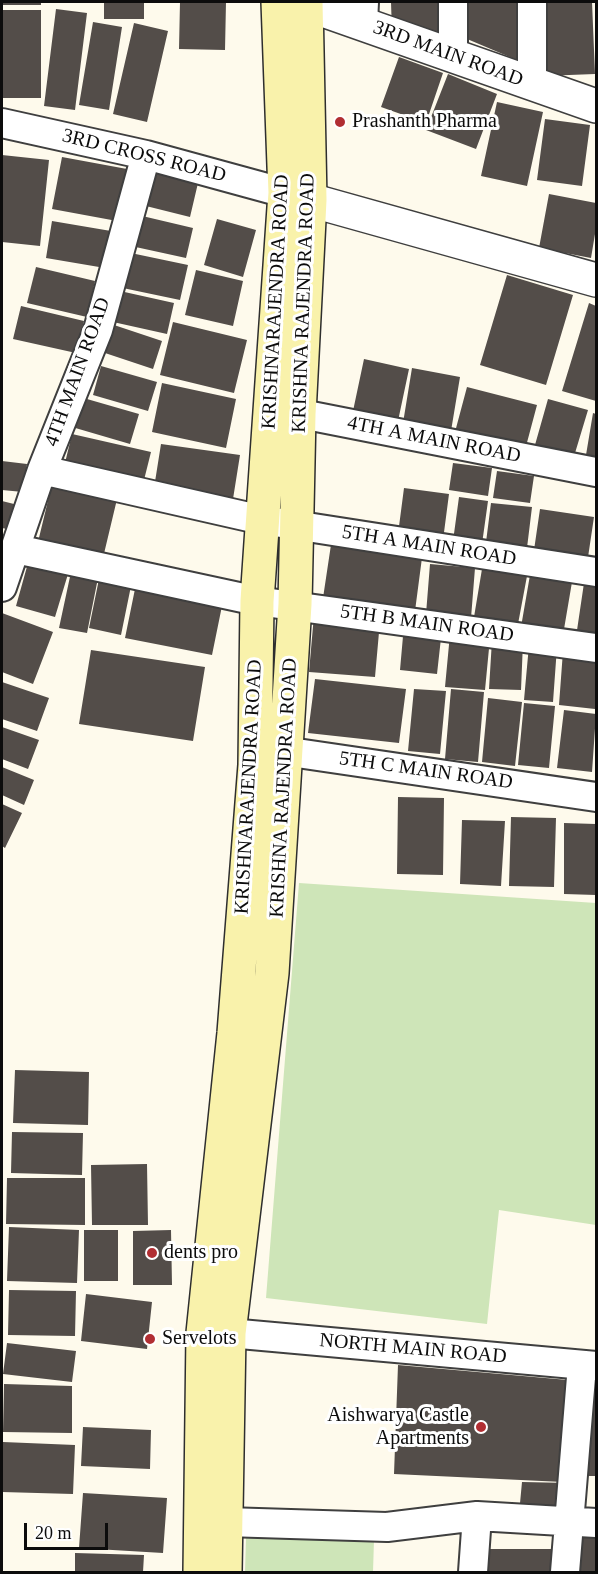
<!DOCTYPE html>
<style>
body{margin:0}
#map{position:relative;width:598px;height:1574px;overflow:hidden;background:#fefaec;font-family:"Times New Roman",serif}
canvas{display:block}
.frame{position:absolute;inset:0;border:3px solid #0c0c0c;pointer-events:none}
.scale{position:absolute;left:24px;top:1523px;width:84px;height:27px;box-sizing:border-box;border:3px solid #0c0c0c;border-top:0;padding-left:8px;font-size:18px;line-height:21px;white-space:nowrap;color:#0c0c0c;-webkit-text-stroke:4px #fff;paint-order:stroke}
</style>
<div id="map">
<canvas width="598" height="1574"></canvas>
<div class="frame"></div>
<div class="scale">20 m</div>
</div>
<script>
const context = document.querySelector('canvas').getContext('2d');
context.lineJoin = 'round';
function fill(path, color) { context.fillStyle = color; context.fill(path, 'evenodd'); }
function trace(path, color, width, dash) { context.strokeStyle = color; context.lineWidth = width; context.lineCap = dash ? 'butt' : 'round'; context.setLineDash(dash || []); context.stroke(path); }
function write(font, color, halo, rows, align = 'center') {
  context.font = font + ' "Times New Roman",serif'; context.lineWidth = 6; context.setLineDash([]); context.textBaseline = 'middle'; context.strokeStyle = halo; context.fillStyle = color; for (const [text, x, y, turn = 0] of rows) {
    context.save(); context.translate(x, y); context.rotate((+turn || 0) * Math.PI / 180); context.textAlign = isNaN(turn) ? turn : align; if (halo) context.strokeText(text, 0, 0); context.fillText(text, 0, 0); context.restore();
  }
}
const green = new Path2D(`
 M299,883L596,903V1225L499,1210L487,1324L266,1298Z
 M246,1538L374,1540L373,1572H245Z`);
const building = new Path2D(`
 M2,2H41V5H2Z
 M104,2H144V19H104Z
 M180,2H226L225,50L179,49Z
 M391,2H448L449,31L392,33Z
 M460,2H526L524,63L460,36Z
 M541,2H592L595,74L543,76Z
 M56,9L87,13L75,110L44,106Z
 M2,10H41V98H2Z
 M93,22L122,27L109,110L79,105Z
 M134,23L168,31L147,122L113,114Z
 M399,57L443,73L426,123L381,107Z
 M448,74L497,94L476,149L426,130Z
 M497,102L543,112L527,186L481,176Z
 M545,119L590,125L582,186L537,180Z
 M2,155L49,160L40,246L2,242Z
 M62,157L127,169L117,221L52,209Z
 M146,170L198,183L190,217L138,204Z
 M549,194L596,203V228L591,258L539,248Z
 M138,215L193,228L186,258L131,246Z
 M217,219L256,230L243,277L204,265Z
 M52,221L111,231L105,268L46,258Z
 M126,252L188,265L180,300L118,287Z
 M36,267L95,281L87,317L27,303Z
 M196,270L243,281L233,326L185,315Z
 M507,275L573,295L546,385L480,365Z
 M111,289L174,303L167,334L104,320Z
 M589,303L596,306V401L562,391Z
 M21,306L84,321L76,353L13,339Z
 M173,322L247,340L234,393L160,375Z
 M111,324L162,341L153,369L102,352Z
 M364,359L409,369L398,421L353,411Z
 M101,366L157,382L148,411L93,395Z
 M412,368L460,377L451,431L403,423Z
 M162,383L236,399L226,448L152,432Z
 M467,387L537,405L525,450L455,432Z
 M80,397L139,414L130,444L72,427Z
 M548,399L588,410L572,463L533,452Z
 M593,413L596,414V463L585,461Z
 M72,434L151,452L143,484L64,467Z
 M161,444L240,455L233,499L154,488Z
 M2,461L27,464L23,492L2,490Z
 M453,463L492,468L488,496L449,490Z
 M497,471L534,476L530,503L493,498Z
 M53,480L118,495L102,562L37,546Z
 M404,488L449,494L443,540L398,534Z
 M459,497L488,501L482,544L453,541Z
 M2,501L22,506L16,531L2,528Z
 M491,503L532,507L526,556L485,550Z
 M540,509L594,517L587,564L533,557Z
 M332,538L423,550L415,611L323,598Z
 M28,563L68,574L55,617L16,606Z
 M430,564L475,568L471,618L426,614Z
 M482,569L527,576L518,624L474,617Z
 M71,572L98,578L87,633L59,628Z
 M530,575L572,582L563,635L521,627Z
 M99,579L131,586L121,635L89,628Z
 M584,583L596,584V639L576,637Z
 M136,584L223,601L212,655L125,638Z
 M2,613L53,632L33,684L2,672Z
 M314,615L380,621L375,677L309,672Z
 M404,625L442,629L437,674L400,670Z
 M450,634L490,638L485,690L445,687Z
 M492,640L523,642L521,690L489,689Z
 M529,645L557,647L553,702L524,700Z
 M91,650L205,667L193,741L79,724Z
 M563,651L596,654L595,709L559,705Z
 M315,679L406,689L399,743L308,733Z
 M2,682L49,698L37,731L2,719Z
 M414,689L446,691L440,754L408,751Z
 M451,689L484,692L478,762L445,759Z
 M488,698L522,702L515,766L482,762Z
 M524,703L555,706L549,768L518,765Z
 M564,710L596,714L592,772L557,768Z
 M2,727L39,740L28,769L2,759Z
 M2,767L34,780L24,805L2,795Z
 M398,797L444,798L443,875L397,874Z
 M2,804L22,813L5,848L2,846Z
 M511,817L556,818L554,887L509,886Z
 M462,820L505,821L501,886L460,884Z
 M564,823L596,824V895L564,894Z
 M15,1070L89,1072L88,1125L13,1123Z
 M12,1132L83,1133L82,1175L11,1173Z
 M147,1164L148,1225H92L91,1165Z
 M7,1178H85V1225L6,1224Z
 M9,1227L79,1230L77,1283L7,1281Z
 M84,1230H118V1281H84Z
 M171,1230L172,1285H133V1231Z
 M9,1290L76,1291L75,1336L8,1335Z
 M86,1294L152,1302L147,1349L81,1341Z
 M7,1343L76,1351L72,1382L3,1374Z
 M398,1365L568,1380L563,1482L394,1474Z
 M591,1379H596V1476H588Z
 M4,1384L72,1386V1433L3,1432Z
 M83,1427L151,1430L150,1469L81,1466Z
 M3,1442L75,1445L73,1494L2,1492Z
 M522,1482L570,1483L568,1517L519,1514Z
 M83,1493L167,1498L163,1553L79,1548Z
 M582,1526L596,1528V1572H577Z
 M485,1549H554V1572H485Z
 M75,1553L144,1555L143,1572H75Z`);
const minor = new Path2D(`
 M363,23L364,2
 M453,56V2
 M532,84V2
 M2,123L146,155L285,193
 M276,409L596,472
 M42,470L262,520L596,572
 M16,549L257,601L596,648
 M2,587L42,470L98,330L146,155
 M263,748L596,797
 M229,1333L596,1366
 M226,1522L387,1527L477,1516
 M473,1572L477,1516L596,1523
 M565,1572L582,1365`);
const tertiary = new Path2D(`
 M300,2L596,106
 M285,193L596,280`);
const secondary = new Path2D(`
 M200,1572L203,1333L234,1033L255,765L257,601L285,193L278,2
 M225,1572L229,1333L272,973L295,604L299,414L310,200L306,2`);
const markers = [
 [340,122,6,"#b12e32"],
 [152,1253,6,"#b12e32"],
 [150,1339,6,"#b12e32"],
 [481,1427,6,"#b12e32"]
];
const streetNames = [
 ["3RD MAIN ROAD",448,54,20],
 ["3RD CROSS ROAD",144,156,14],
 ["KRISHNARAJENDRA ROAD",276,302,-87],
 ["KRISHNA RAJENDRA ROAD",304,303,-88],
 ["4TH MAIN ROAD",78,372,-70],
 ["4TH A MAIN ROAD",434,440,11],
 ["5TH A MAIN ROAD",429,546,9],
 ["5TH B MAIN ROAD",427,624,8],
 ["5TH C MAIN ROAD",426,771,8],
 ["KRISHNARAJENDRA ROAD",249,787,-87],
 ["KRISHNA RAJENDRA ROAD",284,788,-87],
 ["NORTH MAIN ROAD",413,1349,5]
];
const poiNames = [
 ["Prashanth Pharma",352,122],
 ["dents pro",164,1253],
 ["Servelots",162,1339],
 ["Aishwarya Castle",469,1416,"right"],
 ["Apartments",469,1439,"right"]
];
fill(green, '#cee5b8');
fill(building, '#534d49');
trace(minor, '#3f3f3f', 32);
trace(tertiary, '#3f3f3f', 36);
trace(secondary, '#2e2e2e', 36);
trace(minor, '#fff', 28);
trace(tertiary, '#fff', 33);
trace(secondary, '#f9f2ab', 33);
for (const [x, y, r, color] of markers) { const dot = new Path2D(); dot.arc(x, y, r, 0, 2 * Math.PI); context.fillStyle = color; context.fill(dot); trace(dot, '#fff', 2); }
write('20px', '#0c0c0c', '#fff', streetNames);
write('20px', '#0c0c0c', '#fff', poiNames, 'left');
</script>
